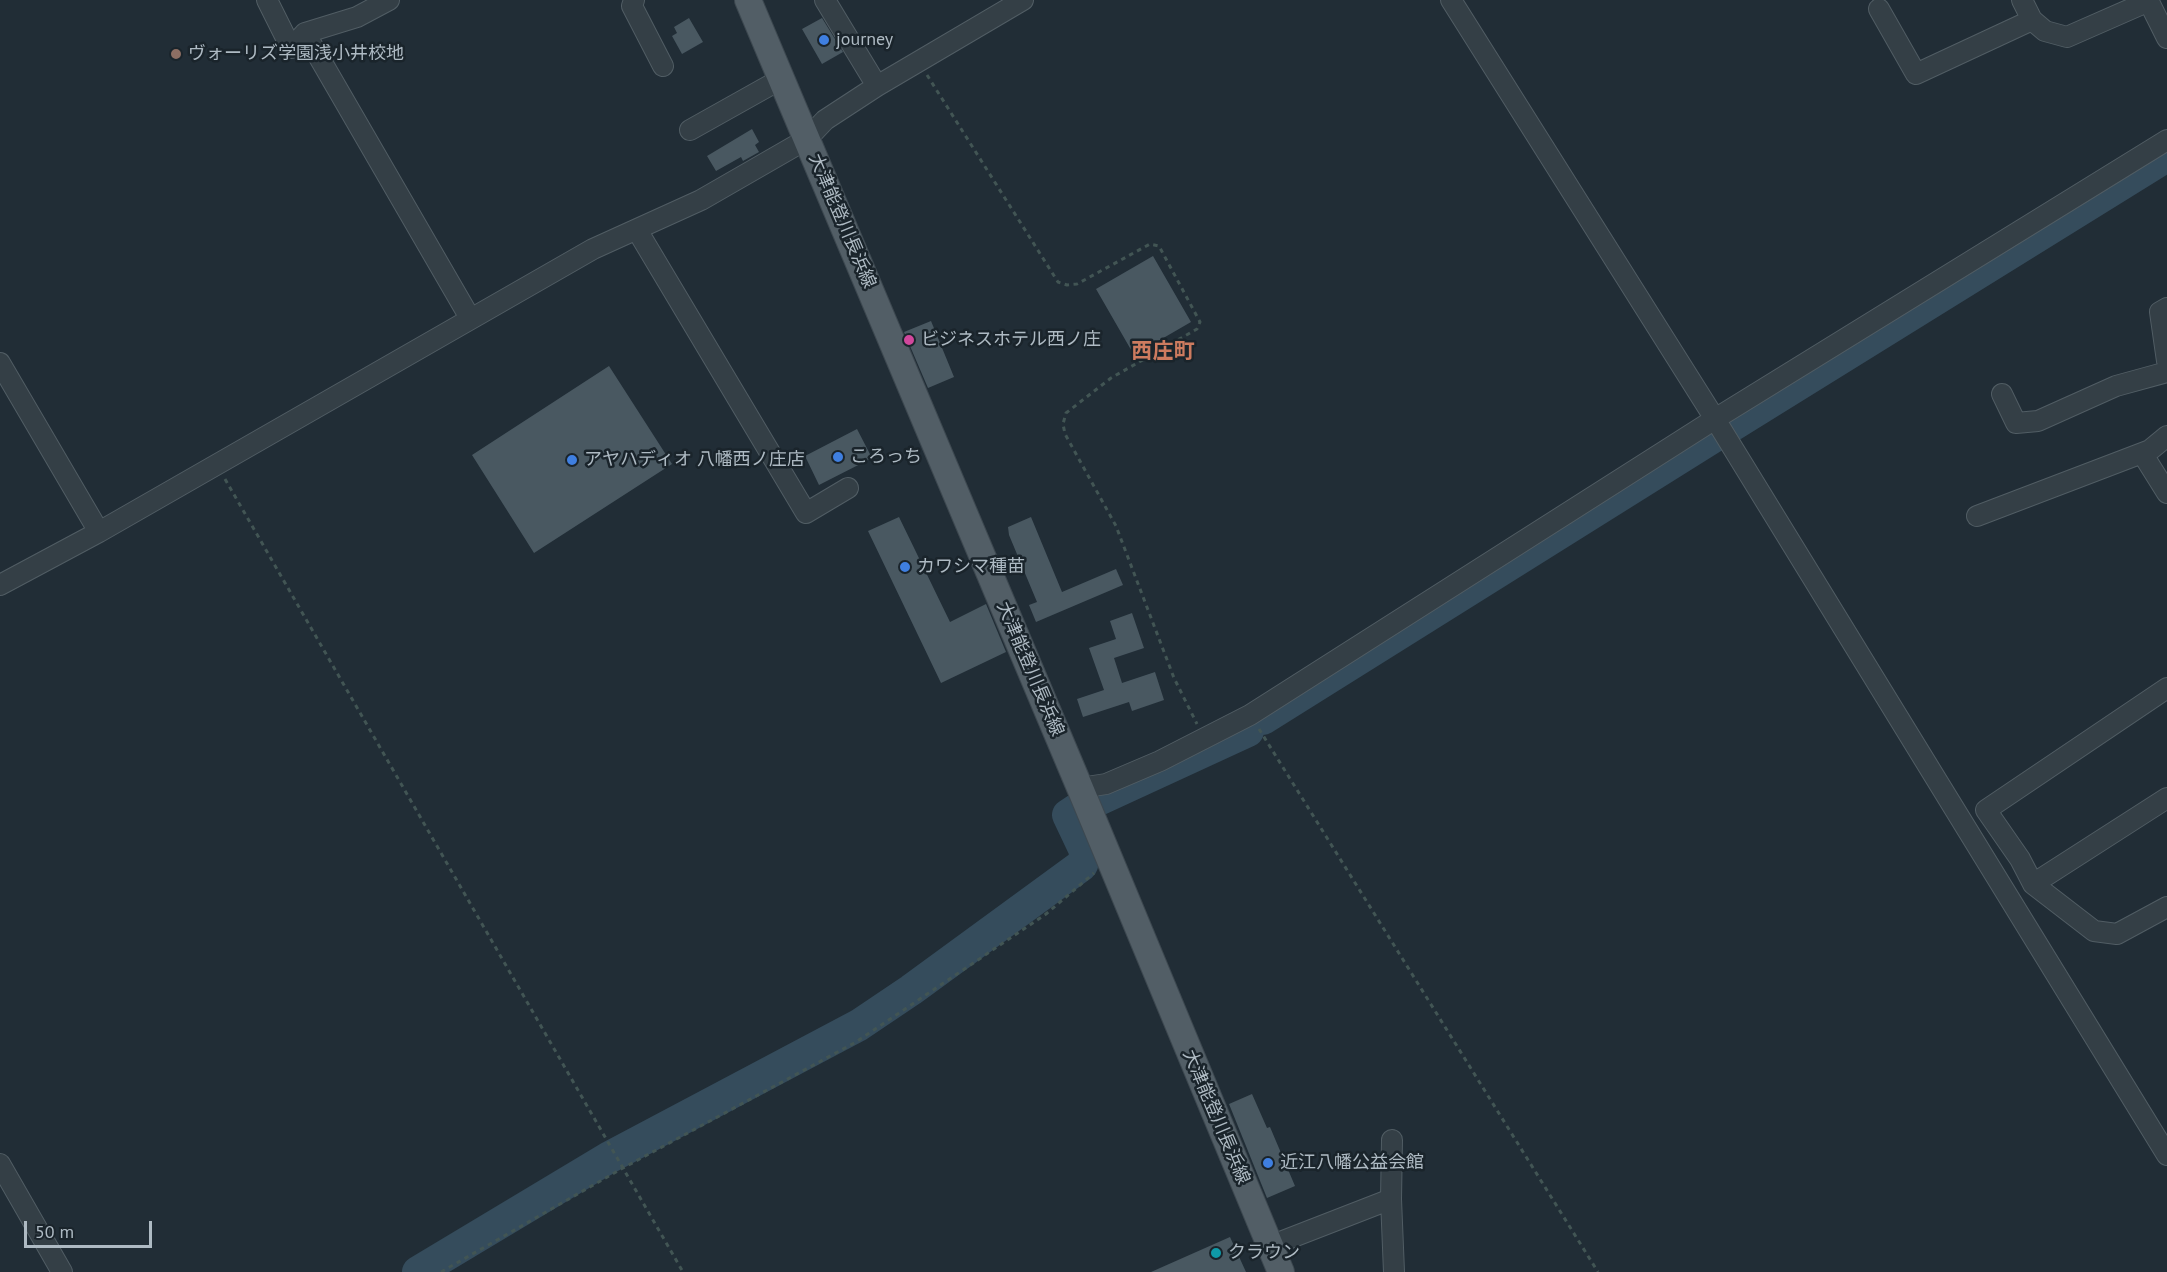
<!DOCTYPE html>
<meta charset="utf-8">
<style>
body{margin:0}
#map{position:relative;width:2167px;height:1272px;overflow:hidden;background:#212d36;font-family:"PT Sans",sans-serif}
canvas{display:block}
.scale{position:absolute;left:24px;top:1221px;width:128px;height:27px;box-sizing:border-box;border:3px solid #aebac3;border-top:0;padding-left:8px;font-size:18px;line-height:21px;white-space:nowrap;color:#aebac3;-webkit-text-stroke:4px #1a242b;paint-order:stroke}
</style>
<div id="map">
<canvas width="2167" height="1272"></canvas>
<div class="scale">50 m</div>
</div>
<script>
const context = document.querySelector('canvas').getContext('2d');
context.lineJoin = 'round';
function trace(path, color, width, dash) { context.strokeStyle = color; context.lineWidth = width; context.lineCap = dash ? 'butt' : 'round'; context.setLineDash(dash || []); context.stroke(path); }
function fill(path, color) { context.fillStyle = color; context.fill(path, 'evenodd'); }
function write(font, color, halo, rows, align = 'center') {
  context.font = font + ' "PT Sans","Noto Sans JP",sans-serif'; context.lineWidth = 5; context.setLineDash([]); context.textBaseline = 'middle'; context.strokeStyle = halo; context.fillStyle = color; for (const [text, x, y, turn = 0] of rows) {
    context.save(); context.translate(x, y); context.rotate((+turn || 0) * Math.PI / 180); context.textAlign = isNaN(turn) ? turn : align; if (halo) context.strokeText(text, 0, 0); context.fillText(text, 0, 0); context.restore();
  }
}
const river = new Path2D(`
 M1730,427L2167,156
 M1263,719L1715,436
 M1094,802L1248,731
 M418,1272L608,1158L859,1025L911,990L1082,865L1086,853L1068,815L1077,809`);
const building = new Path2D(`
 M689,18L703,42L682,54L672,36L677,33L674,27Z
 M822,18L843,52L822,64L802,29Z
 M752,129L759,142L755,145L759,152L743,161L741,157L716,171L707,156Z
 M1153,256L1191,322L1134,355L1096,289Z
 M931,321L954,377L928,388L904,332Z
 M609,366L672,464L534,553L472,455Z
 M857,429L872,458L819,485L805,456Z
 M899,517L950,622L986,604L1006,652L941,683L868,531Z
 M1031,517L1062,592L1116,569L1123,585L1036,622L1029,605L1037,602L1009,535L1008,527Z
 M1132,613L1144,648L1114,658L1122,683L1155,672L1164,700L1132,711L1129,702L1083,717L1077,699L1104,690L1089,648L1116,639L1110,621Z
 M1252,1094L1267,1128L1270,1127L1295,1186L1267,1198L1229,1104Z
 M1230,1237L1246,1272H1151Z`);
const path = new Path2D(`
 M927,75L1058,282L1067,285L1077,284L1150,244L1159,246L1200,322L1197,329L1111,378L1066,413L1063,424L1065,434L1116,526L1174,678L1197,724
 M225,479L683,1272
 M1259,729L1598,1272
 M441,1272L623,1168L856,1042L1046,914L1094,873`);
const minor = new Path2D(`
 M267,0L291,48L305,33L357,17L389,0
 M634,0L632,6L663,66
 M825,0L877,86
 M1451,0L1715,419L2167,1155
 M2022,0L2032,20L2045,31L2067,37L2149,1
 M2148,0L2167,38
 M1879,9L1916,74L2032,20
 M305,33L470,318
 M690,130L781,79
 M637,230L806,513L848,488
 M2167,308L2160,312L2167,361
 M0,363L99,532
 M2002,394L2016,423L2038,421L2116,386L2167,372
 M2142,453L2167,493
 M1977,516L2150,450L2167,436
 M0,585L99,532L593,249L701,200L807,139L825,120L877,86L1023,0
 M2167,688L1986,810L2020,859L2033,884L2094,931L2117,934L2167,907
 M1080,788L1106,784L1160,761L1250,715L1715,419L2167,140
 M2033,884L2167,798
 M1392,1140L1391,1199L1394,1272
 M0,1164L62,1272
 M1270,1246L1391,1199`);
const major = new Path2D(`
 M748,0L1080,788L1281,1272`);
const markers = [
 [824,40,6,"#3f7fe0"],
 [176,54,6,"#8d6e63"],
 [909,340,6,"#d1479c"],
 [838,457,6,"#3f7fe0"],
 [572,460,6,"#3f7fe0"],
 [905,567,6,"#3f7fe0"],
 [1268,1163,6,"#3f7fe0"],
 [1216,1253,6,"#0f9aa8"]
];
const poiNames = [
 ["journey",836,40],
 ["ヴォーリズ学園浅小井校地",188,54],
 ["ビジネスホテル西ノ庄",921,340],
 ["ころっち",850,457],
 ["アヤハディオ 八幡西ノ庄店",584,460],
 ["カワシマ種苗",917,567],
 ["近江八幡公益会館",1280,1163],
 ["クラウン",1228,1253]
];
const streetNames = [
 ["大津能登川長浜線",842,221,67],
 ["大津能登川長浜線",1030,669,67],
 ["大津能登川長浜線",1216,1117,67]
];
const quarterNames = [
 ["西庄町",1163,352]
];
trace(river, '#354c5c', 32);
fill(building, '#495861');
trace(minor, '#515d64', 22);
trace(major, '#3d4850', 28);
trace(path, '#425554', 3, [4.5, 4.5]);
trace(minor, '#343f46', 20);
trace(major, '#525e66', 26);
for (const [x, y, r, color] of markers) { const dot = new Path2D(); dot.arc(x, y, r, 0, 2 * Math.PI); context.fillStyle = color; context.fill(dot); trace(dot, '#1a242b', 2); }
write('18px', '#aebac3', '#1a242b', poiNames, 'left');
write('18px', '#aebac3', '#1a242b', streetNames);
write('bold 21px', '#cd7b5f', '#1a242b', quarterNames);
</script>
